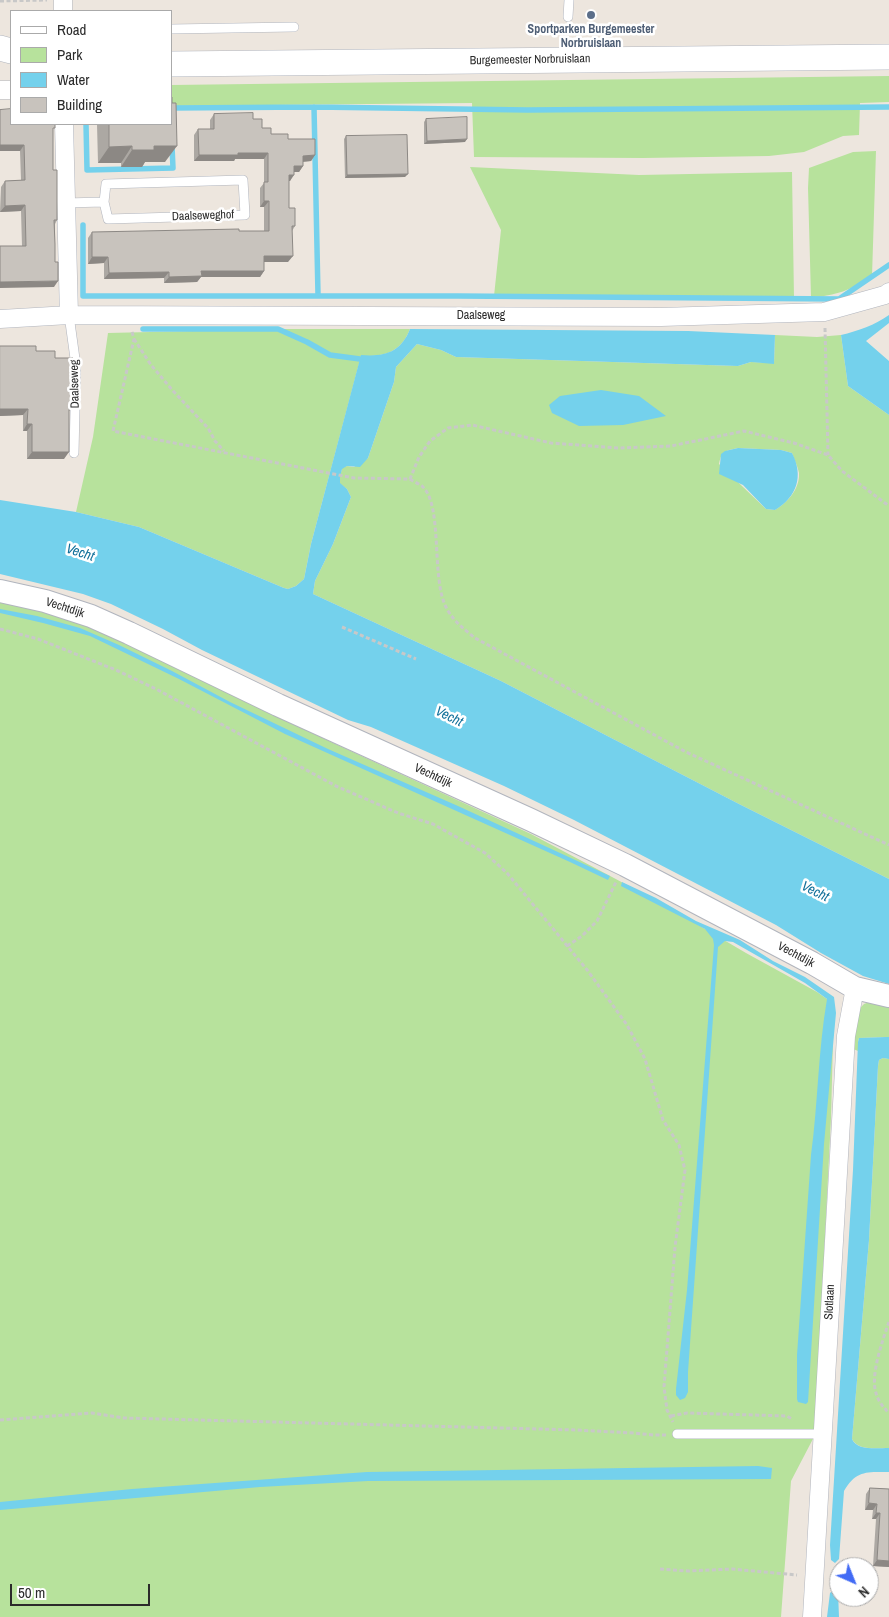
<!DOCTYPE html>
<style>
body{margin:0}
#map{position:relative;width:889px;height:1617px;overflow:hidden;background:#ede6de;font-family:"Archivo Narrow",sans-serif}
canvas{display:block}
.legend{position:absolute;left:10px;top:10px;width:162px;height:115px;box-sizing:border-box;background:#fff;border:1px solid #aaa;margin:0;padding:6px 9px;list-style:none;font-size:15px;color:#2b2b2b}
.legend li{display:flex;align-items:center;gap:10px;height:25px}
.legend b{width:25px;border:1px solid #aaa}
.north{position:absolute;left:829px;top:1557px;width:50px;height:50px;box-sizing:border-box;background:#fff;border:1px solid #aaa;border-radius:50%;rotate:136deg;font-size:14px;font-weight:700;line-height:20px;text-align:center;color:#2b2b2b}
.north::after{content:'';display:block;margin:auto;width:18px;height:22px;background:#426bf5;clip-path:polygon(50% 0,100% 100%,50% 72%,0 100%)}
.scale{position:absolute;left:10px;top:1584px;width:140px;height:22px;box-sizing:border-box;border:2px solid #2b2b2b;border-top:0;padding-left:6px;font-size:15px;line-height:18px;white-space:nowrap;color:#2b2b2b;-webkit-text-stroke:4px #fff;paint-order:stroke}
</style>
<div id="map">
<canvas width="889" height="1617"></canvas>
<ul class="legend">
<li><b style="height:6px;background:#fff"></b>Road</li>
<li><b style="height:14px;background:#b7e29c"></b>Park</li>
<li><b style="height:14px;background:#74d1ec"></b>Water</li>
<li><b style="height:14px;background:#c8c3bd"></b>Building</li>
</ul>
<div class="north">N</div>
<div class="scale">50 m</div>
</div>
<script>
const context = document.querySelector('canvas').getContext('2d');
context.lineJoin = 'round';
function fill(path, color) { context.fillStyle = color; context.fill(path, 'evenodd'); }
function trace(path, color, width, dash) { context.strokeStyle = color; context.lineWidth = width; context.lineCap = dash ? 'butt' : 'round'; context.setLineDash(dash || []); context.stroke(path); }
function write(font, color, halo, rows, align = 'center') {
  context.font = font + ' "Archivo Narrow",sans-serif'; context.lineWidth = 5; context.setLineDash([]); context.textBaseline = 'middle'; context.strokeStyle = halo; context.fillStyle = color; for (const [text, x, y, turn = 0] of rows) {
    context.save(); context.translate(x, y); context.rotate((+turn || 0) * Math.PI / 180); context.textAlign = isNaN(turn) ? turn : align; if (halo) context.strokeText(text, 0, 0); context.fillText(text, 0, 0); context.restore();
  }
}
const green = new Path2D(`
 M889,76V102L860,103L859,135L843,136L804,152L769,156L643,158L474,157L472,103L171,106V85Z
 M876,151L872,276C851,290 836,296 811,297L808,188L809,168L853,152Z
 M470,167L639,175L792,172L794,298L767,299L494,296L501,230Z
 M278,329H410C401,352 385,357 361,356L311,544L304,579L296,586L288,589L284,588L139,527L76,512L93,437L108,333Z
 M775,335L817,337L841,335L848,386L889,415V879L739,804L501,681L313,594L315,581L333,544L351,497L347,489L340,484V477L342,468L347,466L354,467L368,458L394,382L396,367L417,344L441,350L456,357L738,366L751,362L774,363ZM738,448L781,450L792,453C794,459 798,467 799,473C800,489 787,503 775,510L766,509L719,464C722,450 725,451 738,448Z
 M0,602L59,613L95,625L329,741L531,834L661,903L746,953L817,992L827,999L834,1002L831,1118L815,1435L791,1481L781,1617H0Z
 M872,1001L889,1006V1037L859,1038L858,1042V1051L851,1048L859,1009L864,1004Z
 M883,1058L889,1059V1448C877,1448 858,1451 852,1439L869,1240L878,1066L879,1060Z`);
const water = new Path2D(`
 M889,315V323L866,341L889,361V415L848,386L841,335C858,331 875,325 889,315Z
 M410,329L688,331L775,335L774,364L751,362L738,366L456,357L441,350L417,344L396,367L394,382L368,458L360,467L347,466L342,469L340,477V483L347,489L351,497L333,544L315,581L313,594L501,681L739,804L889,879V984L863,976L821,953L776,925L574,820L504,786L371,727L348,720L202,650L163,629L111,604L83,594L0,574V500L76,512L139,527L284,588L288,589L296,586L304,579L311,544L361,355C385,357 401,352 410,329Z
 M601,390L639,396L666,416L623,425L579,426L552,413L549,405L560,396Z
 M738,448L781,450L792,453C804,476 797,497 775,510L766,509L743,485L719,474L721,454L725,451Z
 M0,609L37,616L80,628L119,645L172,671L230,702L328,749L458,806L610,876L608,880L570,862L285,734L179,679L90,636L43,623L0,613Z
 M622,882L656,898L696,921L740,940L773,961L805,977L834,997L836,1013L824,1144L808,1402L806,1404L798,1402L797,1399V1355L811,1155C818,1103 818,1051 827,999L805,983L733,942L725,941L718,947L688,1372V1392L685,1398L680,1400L676,1395V1389L687,1290L714,945L713,939L705,929L621,886Z
 M886,1037H889V1059L883,1058L879,1060L878,1066L869,1240L852,1439C857,1451 877,1448 889,1448V1472C867,1472 856,1470 844,1491L839,1559L835,1563L831,1560L830,1545L853,1170L858,1042L859,1038Z
 M758,1466L772,1468L771,1479L368,1481L260,1487L0,1510V1502L132,1489L367,1472Z
 M835,1589L838,1592L839,1617H827L830,1593Z`);
const stream = new Path2D(`
 M314,107L318,295
 M171,108L314,107L528,110L889,107
 M86,124L87,170L173,168L172,146
 M83,225V296H458L839,299L889,265
 M143,329H278L307,342L330,355L360,359`);
const path = new Path2D(`
 M0,1L47,0
 M825,328L828,455
 M132,332L134,339L113,431L354,478L410,479L419,457L430,441L448,428L472,425L551,443L618,448L671,446L744,431L794,443L828,455L842,471L889,506
 M134,339L151,365L174,392L208,428L215,441L224,451
 M410,479C414,482 420,484 423,487C443,507 431,578 446,607C452,620 464,629 475,638L686,752L889,845
 M342,627L416,659
 M0,629L38,639L116,670L156,689L336,786L398,813L433,824L485,853L507,873L588,971L627,1025L645,1059L663,1120L679,1145L685,1170L675,1247L664,1387L667,1410L673,1422
 M567,946L582,936L597,921L616,882
 M889,1322C883,1339 870,1375 876,1393C878,1401 883,1407 889,1413
 M671,1416L687,1413L787,1416L793,1420
 M0,1420L92,1413L124,1418L576,1430L634,1433L653,1435H666
 M660,1569L688,1571L732,1569L797,1575`);
const service = new Path2D(`
 M568,17L569,0
 M171,29L294,27
 M65,203L104,202L106,184L243,180L245,215L108,219L104,202
 M69,315L76,366L74,453
 M677,1434H822`);
const minor = new Path2D(`
 M63,0V11
 M0,90H11
 M64,124L69,315
 M0,319L69,315L661,317L824,312L885,295L889,292
 M812,1617L846,1036L855,988`);
const tertiary = new Path2D(`
 M0,591L45,601L91,616L129,633L278,705L531,820L625,865L812,963L855,988L889,996`);
const secondary = new Path2D(`
 M0,48L11,51
 M171,64L889,57`);
const wall = new Path2D(`
 M0,110L53,132V170L57,220L55,224L54,287L22,246L21,211L0,212L1,187L5,181L21,180L20,151H0Z
 M214,114L253,119L262,128L271,134L288,139L315,155L311,161L303,162V166L299,172H294L290,181H289V208L295,226L292,231L288,262H264V271L260,277H201L197,282L164,283V278L104,279V263L88,264V238L92,232L264,231V207H260V188L264,183V159H235L234,161H194V135L198,129H210V120Z
 M426,119L465,142L424,144V122Z
 M97,124H171L165,162H145L142,167H121V163H98Z
 M346,136L405,177L345,178L344,139Z
 M0,346L36,351L55,358L73,405L69,411L64,459H27V431H23V415L0,416Z
 M870,1488L889,1489V1567L873,1566L876,1519H872L873,1510H865L866,1494Z`);
const shadedWall = new Path2D(`
 M467,139L465,142L424,144L427,141Z
 M0,145H24L20,151H0Z
 M132,146L121,163H98L109,147Z
 M154,146H177L165,162H145L142,167H121L132,150Z
 M238,153H268L264,159H235L234,161H194L199,155Z
 M315,155L311,161L299,162L303,156Z
 M294,166H303L299,172H290Z
 M408,174L405,177L345,178L347,175Z
 M289,175H294L290,181H284Z
 M264,201H269L264,207H260Z
 M25,205L21,211L0,212L5,206Z
 M264,256H293L288,262H260Z
 M92,257H108L104,263L88,264Z
 M201,271H264L260,277H201L197,282L164,283L169,277Z
 M169,272L164,278L104,279L109,273Z
 M58,281L54,287L0,288V282Z
 M69,405H73L69,411Z
 M0,409H28L23,415L0,416Z
 M27,424H32L27,431H23Z
 M32,452H69L64,459H27Z
 M869,1503L877,1504L873,1510H865Z
 M876,1513H880L876,1519H872Z
 M877,1560L889,1561V1567L873,1566Z`);
const building = new Path2D(`
 M171,97H172V103H176L177,146H154V150H132V146L109,147V124H171Z
 M11,109V124H55V128H53V170H57V220H54L55,244V262H58V281L0,282V246H26L25,205L5,206V181L25,180L24,145H0V110Z
 M253,113V119H262V128H271V134H288V139H315V155L303,156V166H294V175H289V208H295V226H292L293,256H264V271H201L202,276L169,277V272L109,273L108,257H92V232L239,229V231H269V201H264V182H268V153H238V155H199L198,129H214V114Z
 M467,117V139L427,141L426,119Z
 M407,135L408,174L347,175L346,136Z
 M0,346H36V351H55V358H73V405H69V452H32V424H27L28,409H0Z
 M870,1488L889,1489V1561L877,1560L880,1513H876L877,1504L869,1503Z`);
const markers = [
 [591,15,5,"#5c6f8a"]
];
const serviceNames = [
 ["Sportparken Burgemeester",591,30],
 ["Norbruislaan",591,44]
];
const streetNames = [
 ["Burgemeester Norbruislaan",530,60,-1],
 ["Daalseweghof",203,216,-2],
 ["Daalseweg",481,316],
 ["Daalseweg",75,384,-91],
 ["Vechtdijk",65,608,18],
 ["Vechtdijk",433,776,25],
 ["Vechtdijk",796,955,28],
 ["Slotlaan",830,1302,-87]
];
const waterNames = [
 ["Vecht",80,553,18],
 ["Vecht",449,717,26],
 ["Vecht",815,892,26]
];
fill(green, '#b7e29c');
fill(water, '#74d1ec');
trace(stream, '#74d1ec', 5.5);
trace(service, '#b1b5be', 10);
trace(minor, '#b1b5be', 19);
trace(tertiary, '#b1b5be', 24);
trace(secondary, '#b1b5be', 26);
trace(path, '#c8c8c8', 3, [4, 2.5]);
trace(service, '#fff', 9);
trace(minor, '#fff', 18);
trace(tertiary, '#fff', 22);
trace(secondary, '#fff', 25);
fill(wall, '#aca8a3');
fill(shadedWall, '#8c8884');
fill(building, '#c8c3bd');
trace(building, '#8c8884', 1);
for (const [x, y, r, color] of markers) { const dot = new Path2D(); dot.arc(x, y, r, 0, 2 * Math.PI); context.fillStyle = color; context.fill(dot); trace(dot, '#fff', 2); }
write('bold 12px', '#4e5e75', '#fff', serviceNames);
write('12px', '#2b2b2b', '#fff', streetNames);
write('italic 14px', '#11709a', '#fff', waterNames);
</script>
